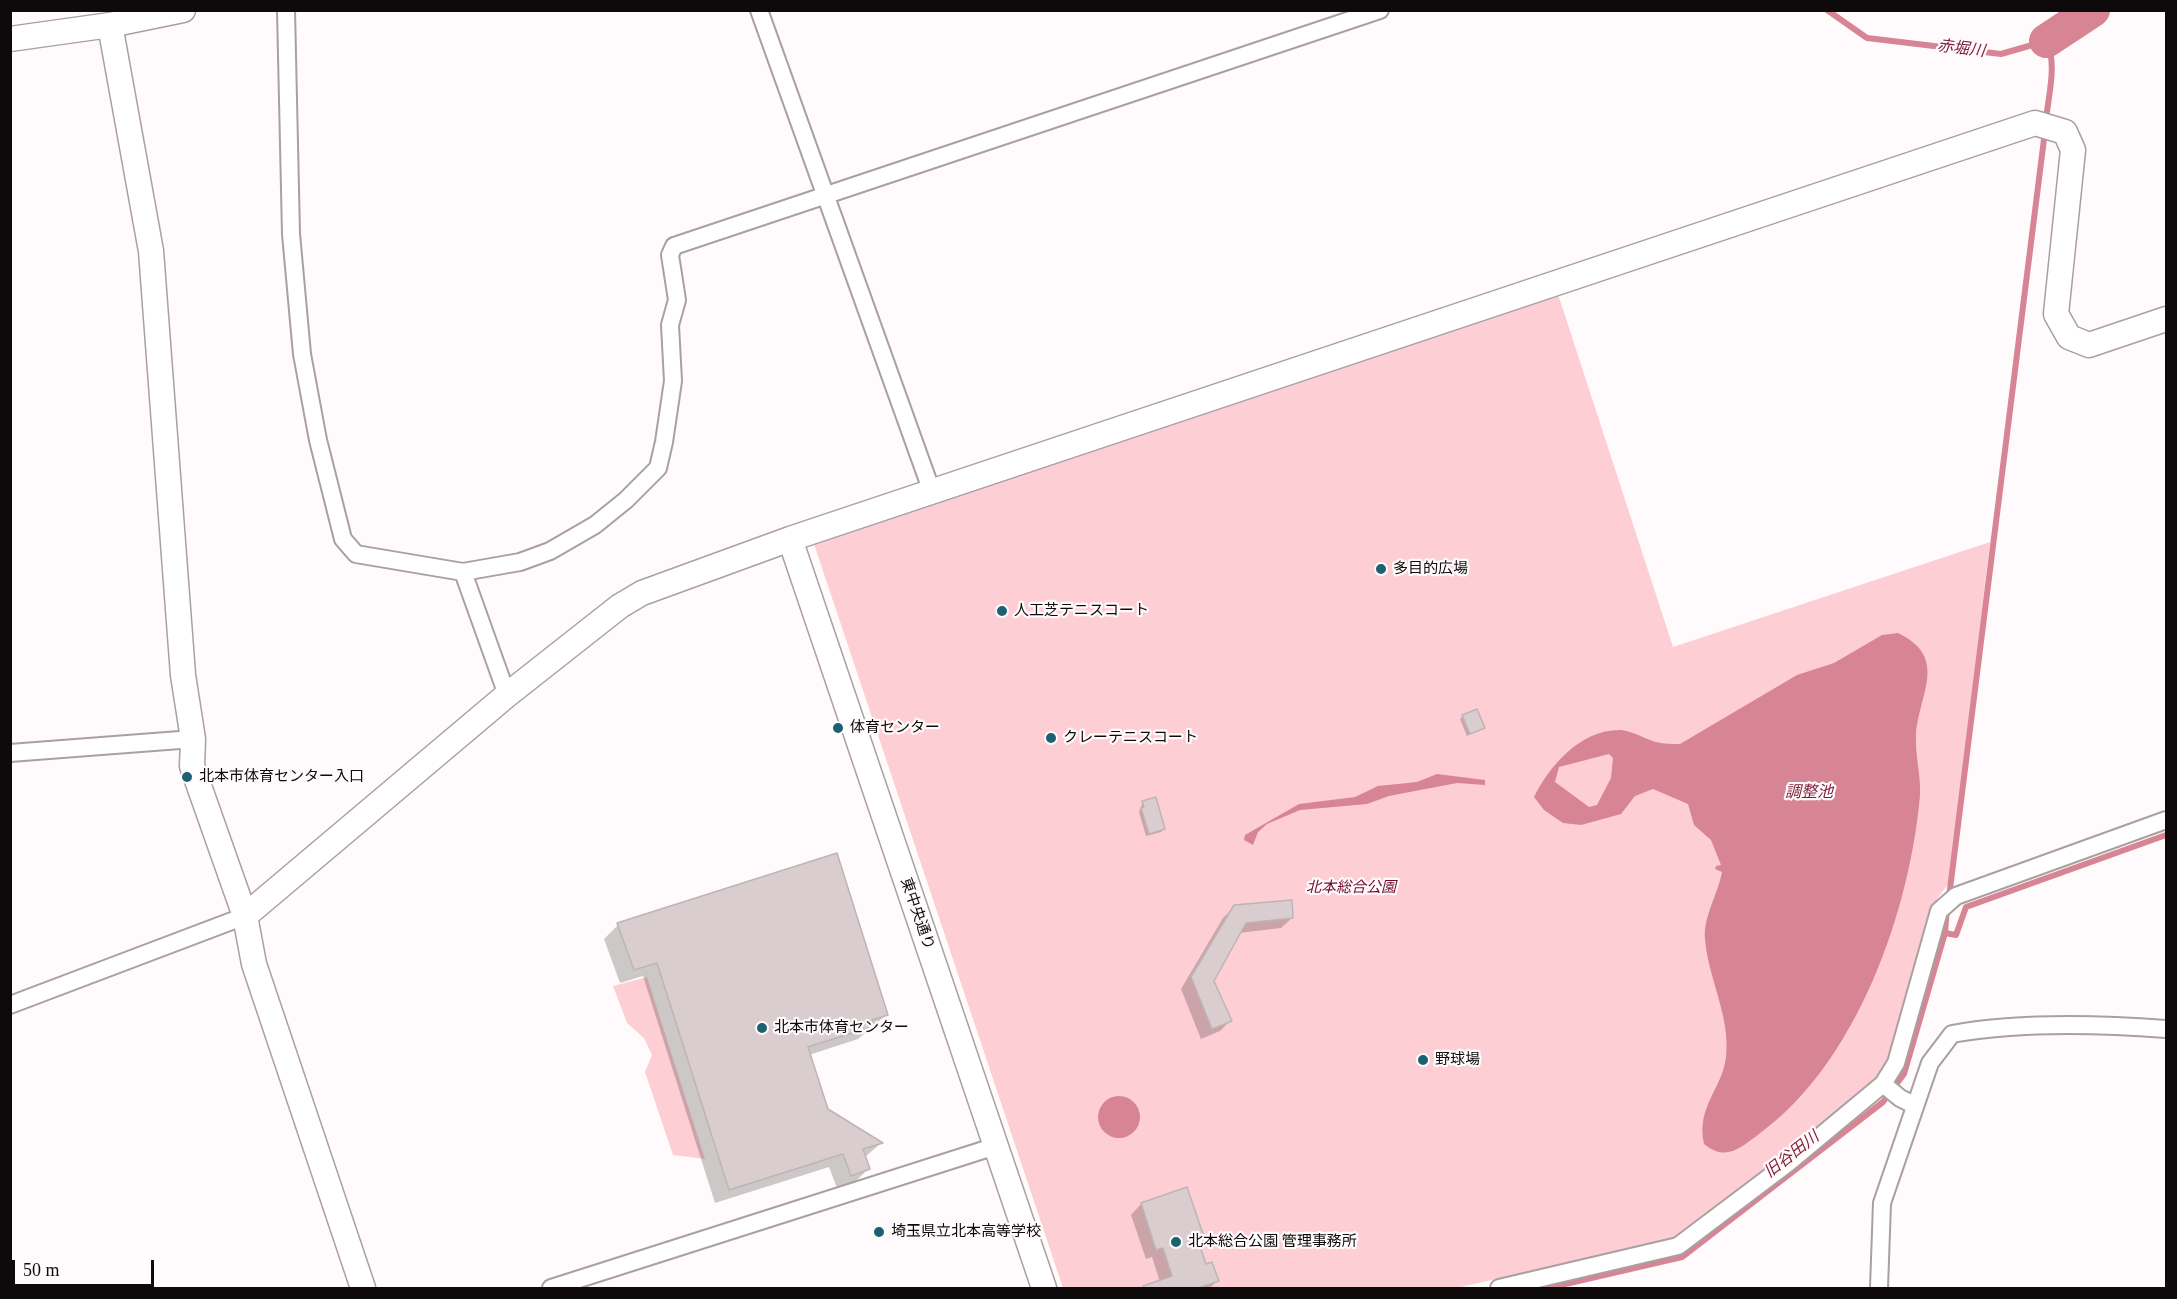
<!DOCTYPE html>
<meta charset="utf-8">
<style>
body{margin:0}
#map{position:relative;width:2177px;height:1299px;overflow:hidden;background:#fffafb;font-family:"Times New Roman",serif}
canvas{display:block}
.frame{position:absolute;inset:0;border:12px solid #0e0a0b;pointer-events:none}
.scale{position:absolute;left:12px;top:1260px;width:142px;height:27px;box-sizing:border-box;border:3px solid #0e0a0b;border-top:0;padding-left:8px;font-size:18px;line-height:21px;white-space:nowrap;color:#0e0a0b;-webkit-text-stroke:4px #fffafb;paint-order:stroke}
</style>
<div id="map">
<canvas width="2177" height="1299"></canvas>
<div class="frame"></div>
<div class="scale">50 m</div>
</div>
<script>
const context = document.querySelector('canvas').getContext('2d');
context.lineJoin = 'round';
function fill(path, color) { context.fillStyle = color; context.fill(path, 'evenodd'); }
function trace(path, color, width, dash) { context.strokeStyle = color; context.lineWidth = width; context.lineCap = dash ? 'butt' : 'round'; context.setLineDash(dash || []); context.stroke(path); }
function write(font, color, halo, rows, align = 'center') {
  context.font = font + ' "Times New Roman","Noto Sans JP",serif'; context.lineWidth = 4.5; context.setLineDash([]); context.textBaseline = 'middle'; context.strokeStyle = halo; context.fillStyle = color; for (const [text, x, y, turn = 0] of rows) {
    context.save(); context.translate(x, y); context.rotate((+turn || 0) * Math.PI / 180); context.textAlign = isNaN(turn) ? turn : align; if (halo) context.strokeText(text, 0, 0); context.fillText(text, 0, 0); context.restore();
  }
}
const green = new Path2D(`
 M1558,294L1673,647L1990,542L1949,883L1937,899L1887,1066L1873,1084L1675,1239L1456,1288H1063L814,544Z
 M647,977L705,1159L673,1155L645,1072L652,1055L644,1038L627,1023L613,986Z`);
const water = new Path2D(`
 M1898,633C1950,658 1918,695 1916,736C1915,755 1921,775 1920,795C1910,911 1857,1063 1759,1134C1740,1148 1726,1162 1704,1144C1696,1106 1722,1090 1726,1057C1731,1018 1708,978 1705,939C1703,917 1718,894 1722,872L1715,869L1716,866L1721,865L1711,840L1694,825L1688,804L1653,789L1635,796L1621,814L1581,825L1563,823L1544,810L1534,797C1550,765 1581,729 1621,730C1633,731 1645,739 1656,742C1664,744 1672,744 1680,744L1797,675L1834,663L1882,635ZM1609,754L1613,758L1611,778L1597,805L1589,807L1555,782L1559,767Z
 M1437,774L1485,780V785L1457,783L1389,796L1367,804L1300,810L1267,824L1258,832L1253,845L1244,840L1245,835L1299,804L1355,797L1378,786L1417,782Z
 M1098 1117a21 21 0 1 1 42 0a21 21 0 1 1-42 0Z`);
const shadow = new Path2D(`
 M1463,716L1483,728L1467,736L1460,719Z
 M1143,802L1164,829L1161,832L1146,836L1139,812Z
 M836,855L886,1015L858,1039L809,1055L827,1110L881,1143L865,1157L869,1168L855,1182L837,1188L829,1167L715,1203L643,976L620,983L604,939L618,925Z
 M1234,907L1292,918L1281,928L1239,933L1213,981L1230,1021L1220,1031L1201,1039L1181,989L1223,918Z
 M1141,1204L1201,1234L1196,1239L1205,1266L1217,1281L1210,1288H1158L1161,1285L1152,1257L1146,1259L1131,1215Z`);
const stream = new Path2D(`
 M1827,10L1867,38L2001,54L2046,41C2058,62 2048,97 2046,120
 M1949,897L2045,131
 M1945,933L1956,935L1966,907L2166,835
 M1548,1288L1682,1257L1883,1102L1904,1074L1945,933L1947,907`);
const river = new Path2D(`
 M2046,41L2093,10`);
const building = new Path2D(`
 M1477,709L1485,728L1470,734L1462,715Z
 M1156,797L1165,829L1149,834L1141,808L1144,807L1142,801Z
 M837,853L888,1015L872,1020L874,1026L808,1047L828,1109L883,1143L863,1149L870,1169L851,1176L843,1154L729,1190L657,963L634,970L617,923Z
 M1292,900L1293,918L1246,923L1214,981L1232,1021L1212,1029L1191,977L1234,905Z
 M1187,1187L1203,1234L1197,1237L1206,1264L1212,1262L1219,1281L1198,1288H1144L1143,1286L1172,1276L1163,1248L1156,1250L1141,1203Z`);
const street = new Path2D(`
 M286,10L291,234L302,354L318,440L343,539L356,554L463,572L520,562L550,551L595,525L626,500L658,468L664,442L673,381L670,325L677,300L670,255L674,246L1380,10
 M759,10L932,492
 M463,572L507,695
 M10,753L193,739
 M10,1005L245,916
 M1883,1084L1900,1098L1914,1105
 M551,1288L996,1146
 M1499,1288L1678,1246L1788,1163L1883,1084L1896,1063L1939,911L1956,896L2166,820
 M1879,1288L1882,1203L1930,1063L1952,1034C2019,1022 2099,1024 2166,1029`);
const secondary = new Path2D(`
 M110,25L151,251L183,675L193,739L192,766L245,916L254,964L363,1288
 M10,39L110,25L183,10
 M790,539L1044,1288
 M245,916L507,695L620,606L642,593L790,539L2035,123L2065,132L2073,150L2056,314L2069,337L2089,345L2166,319`);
const markers = [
 [1381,569,6,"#1b6172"],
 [1002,611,6,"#1b6172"],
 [838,728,6,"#1b6172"],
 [1051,738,6,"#1b6172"],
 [187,777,6,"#1b6172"],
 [762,1028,6,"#1b6172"],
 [1423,1060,6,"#1b6172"],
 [879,1232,6,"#1b6172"],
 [1176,1242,6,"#1b6172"]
];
const poiNames = [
 ["多目的広場",1393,569],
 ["人工芝テニスコート",1014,611],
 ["体育センター",850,728],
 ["クレーテニスコート",1063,738],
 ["北本市体育センター入口",199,777],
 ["北本市体育センター",774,1028],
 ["野球場",1435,1060],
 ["埼玉県立北本高等学校",891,1232],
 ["北本総合公園 管理事務所",1188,1242]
];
const parkNames = [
 ["北本総合公園",1351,888]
];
const streetNames = [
 ["東中央通り",917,914,71]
];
const waterNames = [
 ["赤堀川",1961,49,7],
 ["調整池",1809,793],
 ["旧谷田川",1792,1155,-38]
];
fill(green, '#feced5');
fill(water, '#d78594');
fill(shadow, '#0003');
trace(stream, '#d78594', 6);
trace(river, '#d78594', 34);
fill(building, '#d9cdcf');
trace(building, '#bfb4b5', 1.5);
trace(street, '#aa9fa1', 20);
trace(secondary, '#aa9fa1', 27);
trace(street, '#fff', 16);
trace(secondary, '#fff', 24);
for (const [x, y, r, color] of markers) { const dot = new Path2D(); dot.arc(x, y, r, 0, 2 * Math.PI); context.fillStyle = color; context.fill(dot); trace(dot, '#fffafb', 2); }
write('15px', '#0e0a0b', '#fffafb', poiNames, 'left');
write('italic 15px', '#6f0b2e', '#fffafb', parkNames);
write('15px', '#0e0a0b', '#fffafb', streetNames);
write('italic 16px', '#7e1d3a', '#fffafb', waterNames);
</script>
